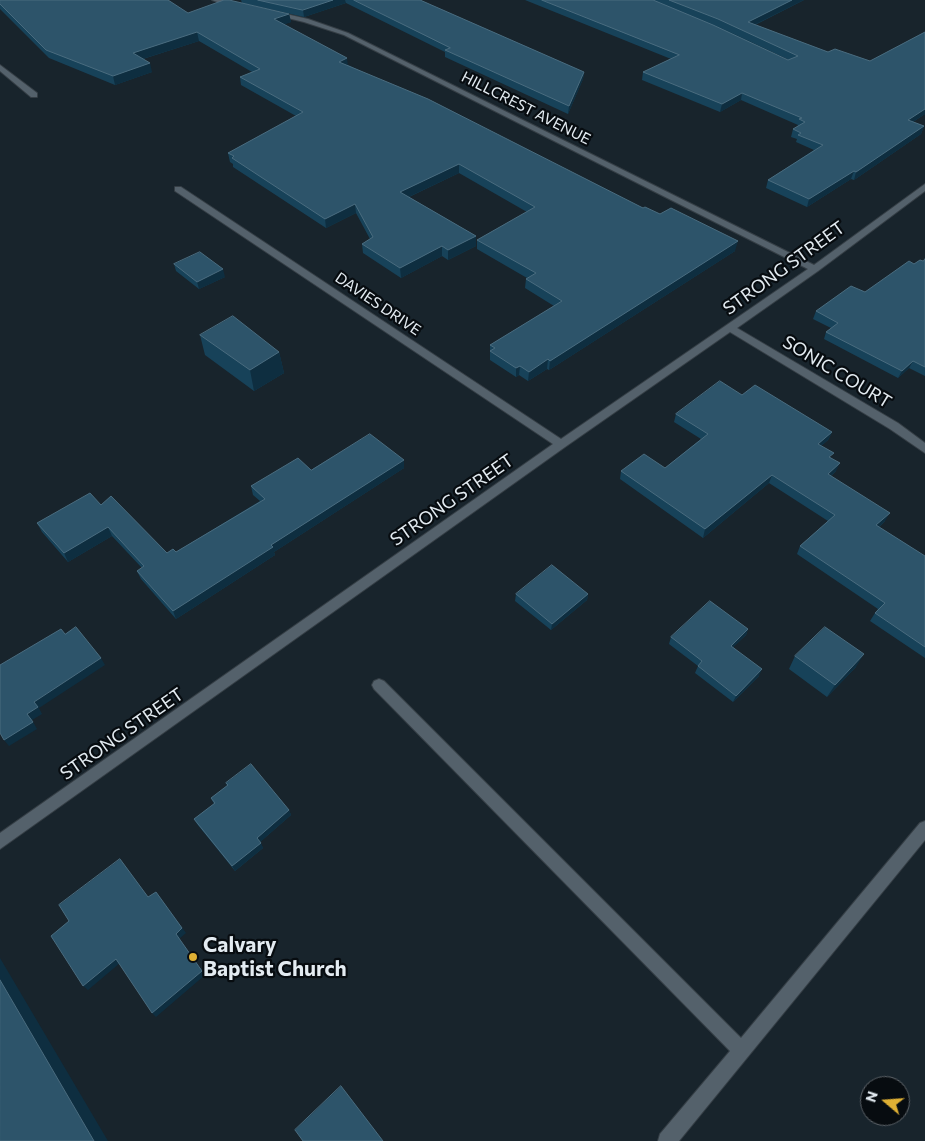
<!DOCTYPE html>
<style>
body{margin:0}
#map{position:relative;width:925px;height:1141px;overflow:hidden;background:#18242c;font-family:Commissioner,sans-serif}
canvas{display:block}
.north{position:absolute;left:860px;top:1076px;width:50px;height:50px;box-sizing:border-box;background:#070c10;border:1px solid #5f656a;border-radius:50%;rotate:288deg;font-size:14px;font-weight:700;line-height:20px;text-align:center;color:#e3ebf1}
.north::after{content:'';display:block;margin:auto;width:18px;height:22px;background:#dfb034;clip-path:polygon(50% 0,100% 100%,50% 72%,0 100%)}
</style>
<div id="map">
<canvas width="925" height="1141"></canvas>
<div class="north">N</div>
</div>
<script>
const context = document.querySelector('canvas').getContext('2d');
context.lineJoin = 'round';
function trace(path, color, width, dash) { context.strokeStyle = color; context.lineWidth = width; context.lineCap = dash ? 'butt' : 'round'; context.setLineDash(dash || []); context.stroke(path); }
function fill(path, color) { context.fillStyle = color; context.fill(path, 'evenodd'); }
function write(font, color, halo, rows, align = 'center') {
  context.font = font + ' Commissioner,sans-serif'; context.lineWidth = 4.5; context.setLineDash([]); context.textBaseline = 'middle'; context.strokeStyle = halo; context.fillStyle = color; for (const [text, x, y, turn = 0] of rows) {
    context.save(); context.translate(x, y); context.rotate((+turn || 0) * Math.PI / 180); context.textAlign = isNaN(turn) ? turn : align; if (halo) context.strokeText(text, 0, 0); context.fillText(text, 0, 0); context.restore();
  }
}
const minor = new Path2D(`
 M212,0H222L237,6L234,8Z
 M273,11L308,19L348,33L814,265L925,184V191L818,271L737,328L898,423L925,443V453L890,429L730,332L565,447L0,849V833L553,444L175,191V187H181L561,439L808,269L344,35L304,22L271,14V12Z
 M0,65L37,93V97H31L0,71Z
 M379,679L384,681L741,1038L920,823L925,821V840L679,1141H658L660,1134L730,1051L374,689L372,685L374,681Z`);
const wall = new Path2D(`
 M0,0L188,13L289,14L291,22L284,24L348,65L643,208L660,214L735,251L549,370L547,369L528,381L519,375L516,377L490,360V345L554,306L525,288L526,279L527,278L477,249V240L527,212L459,173L409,197L476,236V246L448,260L442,256L401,278L363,253L362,244L370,239L356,213L326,228L233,167V164L230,162L228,153L296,116L241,85L240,77L252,72L199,41L143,59L152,72L115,85L49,58L0,9Z
 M241,0H420L584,72L583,79L568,114L445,57V52L346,3L304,17L242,3Z
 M525,0H804L755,25L828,52L870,61L925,32V114L913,122L924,126L921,134L854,180L851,179L807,207L766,188L768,180L814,150L796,142L797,139L791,137L793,129L797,127L798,125L741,100L720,112L642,80L643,72L671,59ZM717,26L789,60H788Z
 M925,259V376L909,368L898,378L824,339L826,332L831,328L813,319L816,311L865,292L914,264L923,261Z
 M174,264L225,277L199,289L176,271Z
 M200,335L279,352L284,373L254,391L205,355Z
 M742,395L832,432L828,440L821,446L831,458L836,471L831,476L885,521L879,527L925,556V658L870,621L875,613L878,609L797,554L800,546L828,521L769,483L703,538L620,479L621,471L665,468L701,439L674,422L676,414Z
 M404,468L274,552L275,555L176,619L141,579L137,571L142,568L112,536L68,562L42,532L37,523L101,505L167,553L176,552L260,501L253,495L251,486L311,470Z
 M516,594H588L587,600L551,630L515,601Z
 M748,629L746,635L733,647L759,676L733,702L695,673L698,666L669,644L671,637Z
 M795,656L856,667L827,697L789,669Z
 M226,783L289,810L291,815L260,842L263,848L235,871L197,824L194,819L214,804L211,798L227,786Z`);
const shadedWall = new Path2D(`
 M333,0H345L346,3L304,17L303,10Z
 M792,0H804L746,29L748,22Z
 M289,14L291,22L276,28L274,19Z
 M197,32L199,41L136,61L133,53Z
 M347,58L348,67L339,62Z
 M150,63L152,72L115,85L113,76Z
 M584,72L583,79L568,114L569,106Z
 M742,93L741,100L720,112L722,104Z
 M925,109V114L905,127L908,120Z
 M924,126L921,134L854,180L856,172Z
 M459,164V173L400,201V192Z
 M854,171L851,179L807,207L809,199Z
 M355,204L356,213L326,228L325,219Z
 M476,236V246L448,260V250Z
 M738,241L735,251L549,370L550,361Z
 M442,246V256L401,278L400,268Z
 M223,269L225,277L199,289L197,282Z
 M279,352L284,373L254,391L250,370Z
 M548,359L547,369L528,381L529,372Z
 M913,361L909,368L898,378L902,371Z
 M520,366L519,375L516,377V368Z
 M832,432L828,440L814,452L818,444Z
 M404,460V468L274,552L275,555L176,619L173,611L271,545Z
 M840,463L836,471L824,482L828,474Z
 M772,475L769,483L703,538L705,529Z
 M890,513L885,521L872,533L876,525Z
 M108,527L112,536L68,562L64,553Z
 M588,594L587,600L551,630L552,624Z
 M748,629L746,635L728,652L731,646Z
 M864,654L856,667L827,697L835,685Z
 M101,658L105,665L39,708L42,714L32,720L37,729L9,746L4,740L34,702Z
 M762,669L759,676L733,702L736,696Z
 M289,810L291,815L259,843L257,838Z
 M261,843L263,848L235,871L232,866Z
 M156,892L186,933L179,939L205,975L156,1017L152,1013L176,934Z
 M0,958L108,1141H94L0,980Z
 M116,959L120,963L88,990L83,986Z`);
const building = new Path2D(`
 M0,0H168L188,13L224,0H229L289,14L274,19L347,58L339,62L428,99L643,208L645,207L660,214L671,208L738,241L550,361L548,359L529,372L520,366L516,368L490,351L495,348L490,345L562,301L526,279L536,273L477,240L535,207L459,164L400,192L476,236L448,250L442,246L400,268L362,244L373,237L355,204L325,219L232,158L234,156L228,153L303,112L240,77L260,69L197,32L133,53L150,63L113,76L46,50L0,4Z
 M258,0H333L303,10Z
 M354,0H420L584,72L569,106L445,50L450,48Z
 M542,0H653L713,25L788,60L798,56L718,19L669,0H792L748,22L828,52L835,49L870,61L925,32V109L908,120L924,126L856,172L854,171L809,199L768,180L823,145L798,135L801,133L793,129L805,122L799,119L802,118L742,93L722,104L643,72L679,55Z
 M200,252L223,269L197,282L174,264Z
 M925,259V367L913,361L902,371L826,332L838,323L816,311L851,286L865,292L909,261L914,264L920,260L923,261Z
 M233,316L279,352L250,370L200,335Z
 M720,381L742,395L755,385L832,432L818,444L834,453L829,457L840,463L828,474L890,513L876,525L925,556V647L875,613L885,603L800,546L835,515L772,475L705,529L621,471L644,454L665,468L708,434L676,414Z
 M370,434L404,460L271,545L273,547L173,611L137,571L144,566L108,527L64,553L37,523L90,493L101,505L111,496L167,553L173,549L176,552L265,499L251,486L298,458L311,470Z
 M552,565L588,594L552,624L516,594Z
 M710,601L748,629L731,646L762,669L736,696L698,666L702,661L671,637Z
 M76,627L101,658L34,702L38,707L27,714L33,722L4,740L0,733V665L61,629L65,634Z
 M825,627L864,654L835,685L795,656Z
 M251,764L289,810L257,838L261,843L232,866L194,819L215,803L211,798L228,785L226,783Z
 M120,859L148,897L156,892L182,928L176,934L202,971L152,1013L116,959L83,986L51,936L69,921L59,905Z
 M0,980L94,1141H0Z
 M341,1086L383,1141H303L295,1130Z`);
const markers = [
 [193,957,5,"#dfb034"]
];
const farStreetnames = [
 ["HILLCREST AVENUE",526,108,27],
 ["DAVIES DRIVE",378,304,34]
];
const streetNames = [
 ["STRONG STREET",784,268,-36],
 ["SONIC COURT",837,372,31],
 ["STRONG STREET",452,500,-35],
 ["STRONG STREET",122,734,-35]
];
const nearPoinames = [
 ["Calvary",203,945],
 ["Baptist Church",203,969]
];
trace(minor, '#353e45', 2);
fill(minor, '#54616b');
fill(wall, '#174259');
fill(shadedWall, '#0e2e40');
fill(building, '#2d546a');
trace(building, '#4a6c7f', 1);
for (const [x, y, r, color] of markers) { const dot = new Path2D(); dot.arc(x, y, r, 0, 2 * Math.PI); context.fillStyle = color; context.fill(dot); trace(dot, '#070c10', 2); }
write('15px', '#e3ebf1', '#070c10', farStreetnames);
write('18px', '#e3ebf1', '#070c10', streetNames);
write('bold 21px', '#e3ebf1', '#070c10', nearPoinames, 'left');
</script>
